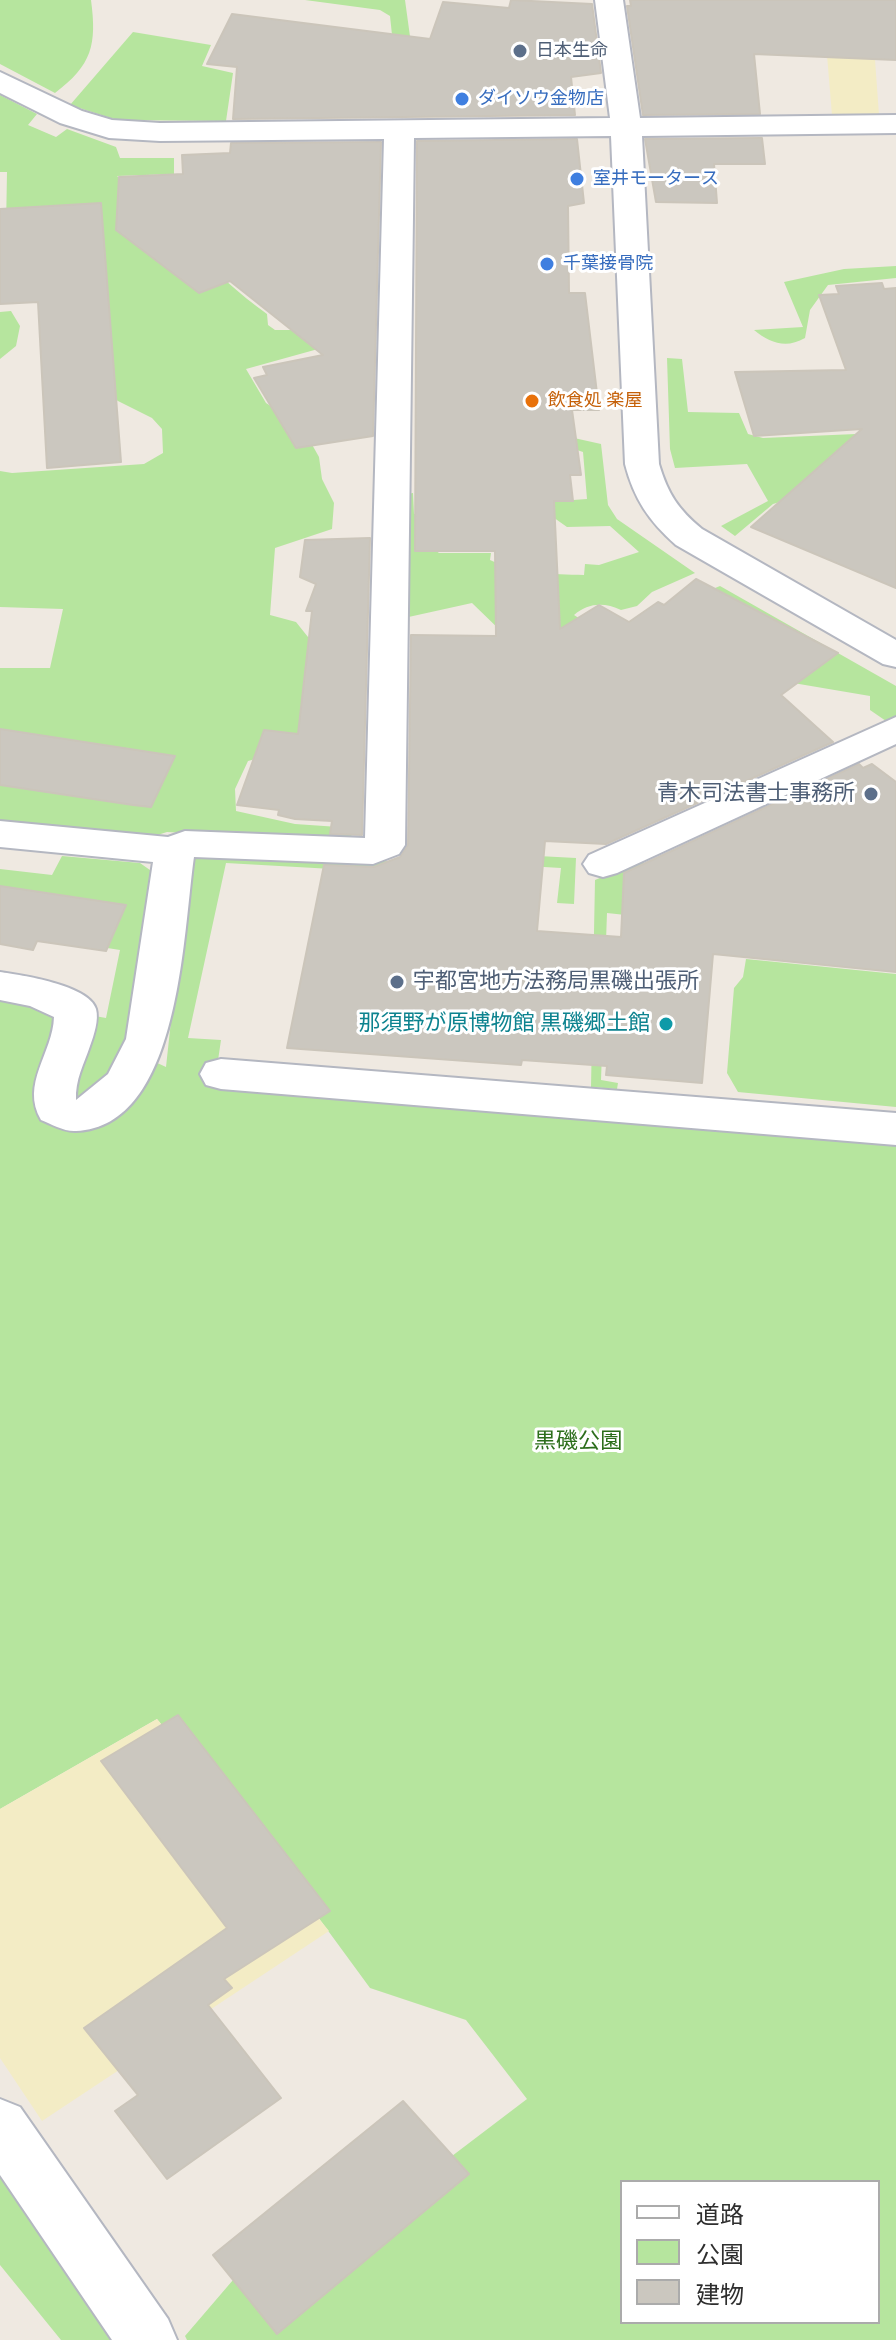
<!DOCTYPE html>
<meta charset="utf-8">
<style>
body{margin:0}
#map{position:relative;width:896px;height:2340px;overflow:hidden;background:#efe9e1;font-family:Figtree,"Noto Sans JP",sans-serif}
canvas{display:block}
.legend{position:absolute;left:620px;top:2180px;width:260px;height:144px;box-sizing:border-box;background:#fff;border:2px solid #ababab;margin:0;padding:10px 14px;list-style:none;font-size:24px;color:#2e2e2e}
.legend li{display:flex;align-items:center;gap:16px;height:40px}
.legend b{width:40px;border:2px solid #ababab}
</style>
<div id="map">
<canvas width="896" height="2340"></canvas>
<ul class="legend">
<li><b style="height:10px;background:#fff"></b>道路</li>
<li><b style="height:22px;background:#b6e59e"></b>公園</li>
<li><b style="height:22px;background:#cbc7bf"></b>建物</li>
</ul>
</div>
<script>
const context = document.querySelector('canvas').getContext('2d');
context.lineJoin = 'round';
function fill(path, color) { context.fillStyle = color; context.fill(path, 'evenodd'); }
function trace(path, color, width, dash) { context.strokeStyle = color; context.lineWidth = width; context.lineCap = dash ? 'butt' : 'round'; context.setLineDash(dash || []); context.stroke(path); }
function write(font, color, halo, rows, align = 'center') {
  context.font = font + ' Figtree,"Noto Sans JP",sans-serif'; context.lineWidth = 6; context.setLineDash([]); context.textBaseline = 'middle'; context.strokeStyle = halo; context.fillStyle = color; for (const [text, x, y, turn = 0] of rows) {
    context.save(); context.translate(x, y); context.rotate((+turn || 0) * Math.PI / 180); context.textAlign = isNaN(turn) ? turn : align; if (halo) context.strokeText(text, 0, 0); context.fillText(text, 0, 0); context.restore();
  }
}
const green = new Path2D(`
 M0,0H91C97,45 92,65 55,93L0,64Z
 M305,0H405L415,73L395,63L390,16L380,10Z
 M133,32L211,45L202,66L233,73L226,121L117,120L70,105Z
 M0,95L37,114L28,125L56,137L67,129L116,147L120,158H174V174L117,176C169,221 211,274 267,314L268,325L275,330H318V349L246,369L266,403L301,425L319,457L322,479L334,503L332,529L275,548L270,615L296,622L308,637L312,700L293,749L248,761L235,789L236,811L295,824L353,828L350,842L167,832L148,838L0,823V668H50L63,609L0,607V471L12,473L144,464L163,453L162,429L152,418L118,401L89,380L6,229L7,172H0Z
 M896,266V278L828,285L810,310L805,338C786,349 770,343 754,330L803,327L784,282L844,269Z
 M11,311L20,326L16,346L0,359V312Z
 M667,358L682,359L688,412L739,413L748,434L763,438L856,434L879,437L790,499L773,504L735,536L721,526L768,501L747,464L675,468L670,449Z
 M475,416L601,444L608,505L617,519L695,573L652,592L637,606L621,610C604,602 588,603 574,615L627,649L703,593L720,586L896,686V717L886,721L870,710V696L504,634L472,603L404,618L406,494L413,493L414,514L429,515L430,546L439,553H491L490,560C520,574 552,574 584,575L585,564L599,565L639,552L610,526L567,527L533,503L587,499L583,452Z
 M407,849L576,858L574,904L557,903L561,868L425,860L421,874L226,863L188,1038L221,1040L216,1074C441,1111 668,1128 896,1145V2340H187L185,2336L233,2280L277,2334L469,2174L452,2156L527,2099L466,2020L370,1988L318,1917L157,1719L0,1809V999L106,1018L120,950L0,931V869L52,875L62,856L140,863L157,875L153,1061L166,1067L188,864L195,856L215,854L405,862ZM622,2182H878V2322H622Z
 M644,859V887L663,919L607,913L601,1080L618,1083L617,1089L591,1087L595,880Z
 M746,959L896,974V1107L738,1092L727,1073L734,988L743,977Z
 M0,2168L117,2340H61L0,2265Z`);
const sand = new Path2D(`
 M825,31L873,32L879,115H832Z
 M157,1719L329,1931L42,2121L0,2058V1809Z`);
const building = new Path2D(`
 M511,0L592,4L601,73L571,77L575,115L233,119L237,67L207,64L232,14L430,39L443,2L509,8Z
 M630,0H896V60L754,54L760,114L643,115L627,6H631Z
 M762,138L765,164H714L717,203L656,202L645,139Z
 M577,139L584,203L568,206L569,293H585L599,410H572L581,475H570L573,501H554L560,629L599,605L629,622L658,602L664,605L696,579L838,653L781,695L833,742L606,844L545,841L537,931L621,937L624,873L859,764L863,768L872,764L896,782V972L713,954L702,1083L606,1075L607,1066L522,1060L521,1065L287,1048L324,865L374,867L400,857L408,845L411,635L496,636L495,551H415L417,141Z
 M381,142L373,436L296,448L254,378L267,375L263,367L323,355L230,281L199,293L116,230L119,177L183,174L182,155L230,153L231,143Z
 M101,203L121,462L47,468L38,302L0,304V209Z
 M882,283L884,289L896,288V588L751,527L862,429L754,436L735,372L846,370L819,295L839,294L836,286Z
 M370,538L362,835L330,834L332,821L295,819L278,815L279,810L237,805L264,730L298,734L312,611H306L316,584L300,577L305,540Z
 M0,729L175,756L151,807L133,805L0,785Z
 M0,886L126,905L106,951L37,941L33,950L0,944Z
 M178,1715L330,1911L224,1979L232,1988L208,2005L281,2098L167,2179L115,2111L138,2095L84,2028L227,1928L101,1761Z
 M403,2101L469,2174L277,2334L213,2255Z`);
const minor = new Path2D(`
 M595,0H623L640,118L896,115V133L642,136L659,464C668,494 678,509 702,529L896,640V667L883,664L676,545C649,521 634,499 625,464L611,136L414,138L405,845L399,854L373,864L194,857C183,932 181,1127 76,1131C65,1132 51,1124 41,1120C20,1084 53,1053 54,1017L30,1006L0,1000V972C21,975 89,985 96,1009C99,1020 94,1035 90,1046C84,1064 75,1080 76,1100L108,1074L126,1039L153,862L0,847V821L168,837L185,831L365,838L384,139L160,141L109,138L60,123L0,93V72L82,111L112,120L160,123L610,118Z
 M896,717V744L617,873L603,877L589,873L583,864L589,855Z
 M221,1059L896,1113V1145L221,1089L206,1085L200,1074L206,1063Z
 M0,2099L20,2107L168,2319L177,2340H112L0,2175Z`);
const markers = [
 [520,51,8,"#5c6f8a"],
 [462,99,8,"#3f7fe0"],
 [577,179,8,"#3f7fe0"],
 [547,264,8,"#3f7fe0"],
 [532,401,8,"#e8710a"],
 [871,794,8,"#5c6f8a"],
 [397,982,8,"#5c6f8a"],
 [666,1024,8,"#0f9aa8"]
];
const farServicenames = [
 ["日本生命",536,51]
];
const farShopnames = [
 ["ダイソウ金物店",478,99],
 ["室井モータース",593,179],
 ["千葉接骨院",563,264]
];
const farFoodnames = [
 ["飲食処 楽屋",548,401]
];
const serviceNames = [
 ["青木司法書士事務所",855,794],
 ["宇都宮地方法務局黒磯出張所",413,982,"left"]
];
const cultureNames = [
 ["那須野が原博物館 黒磯郷土館",650,1024]
];
const parkNames = [
 ["黒磯公園",578,1442]
];
fill(green, '#b6e59e');
fill(sand, '#f3ecc5');
fill(building, '#cbc7bf');
trace(building, '#cbc5ba', 2);
trace(minor, '#b4b7c1', 4);
fill(minor, '#fff');
for (const [x, y, r, color] of markers) { const dot = new Path2D(); dot.arc(x, y, r, 0, 2 * Math.PI); context.fillStyle = color; context.fill(dot); trace(dot, '#fff', 3); }
write('18px', '#4e5e75', '#fff', farServicenames, 'left');
write('18px', '#366cbe', '#fff', farShopnames, 'left');
write('18px', '#c56008', '#fff', farFoodnames, 'left');
write('22px', '#4e5e75', '#fff', serviceNames, 'right');
write('22px', '#0d838f', '#fff', cultureNames, 'right');
write('22px', '#2c6e1b', '#fff', parkNames);
</script>
